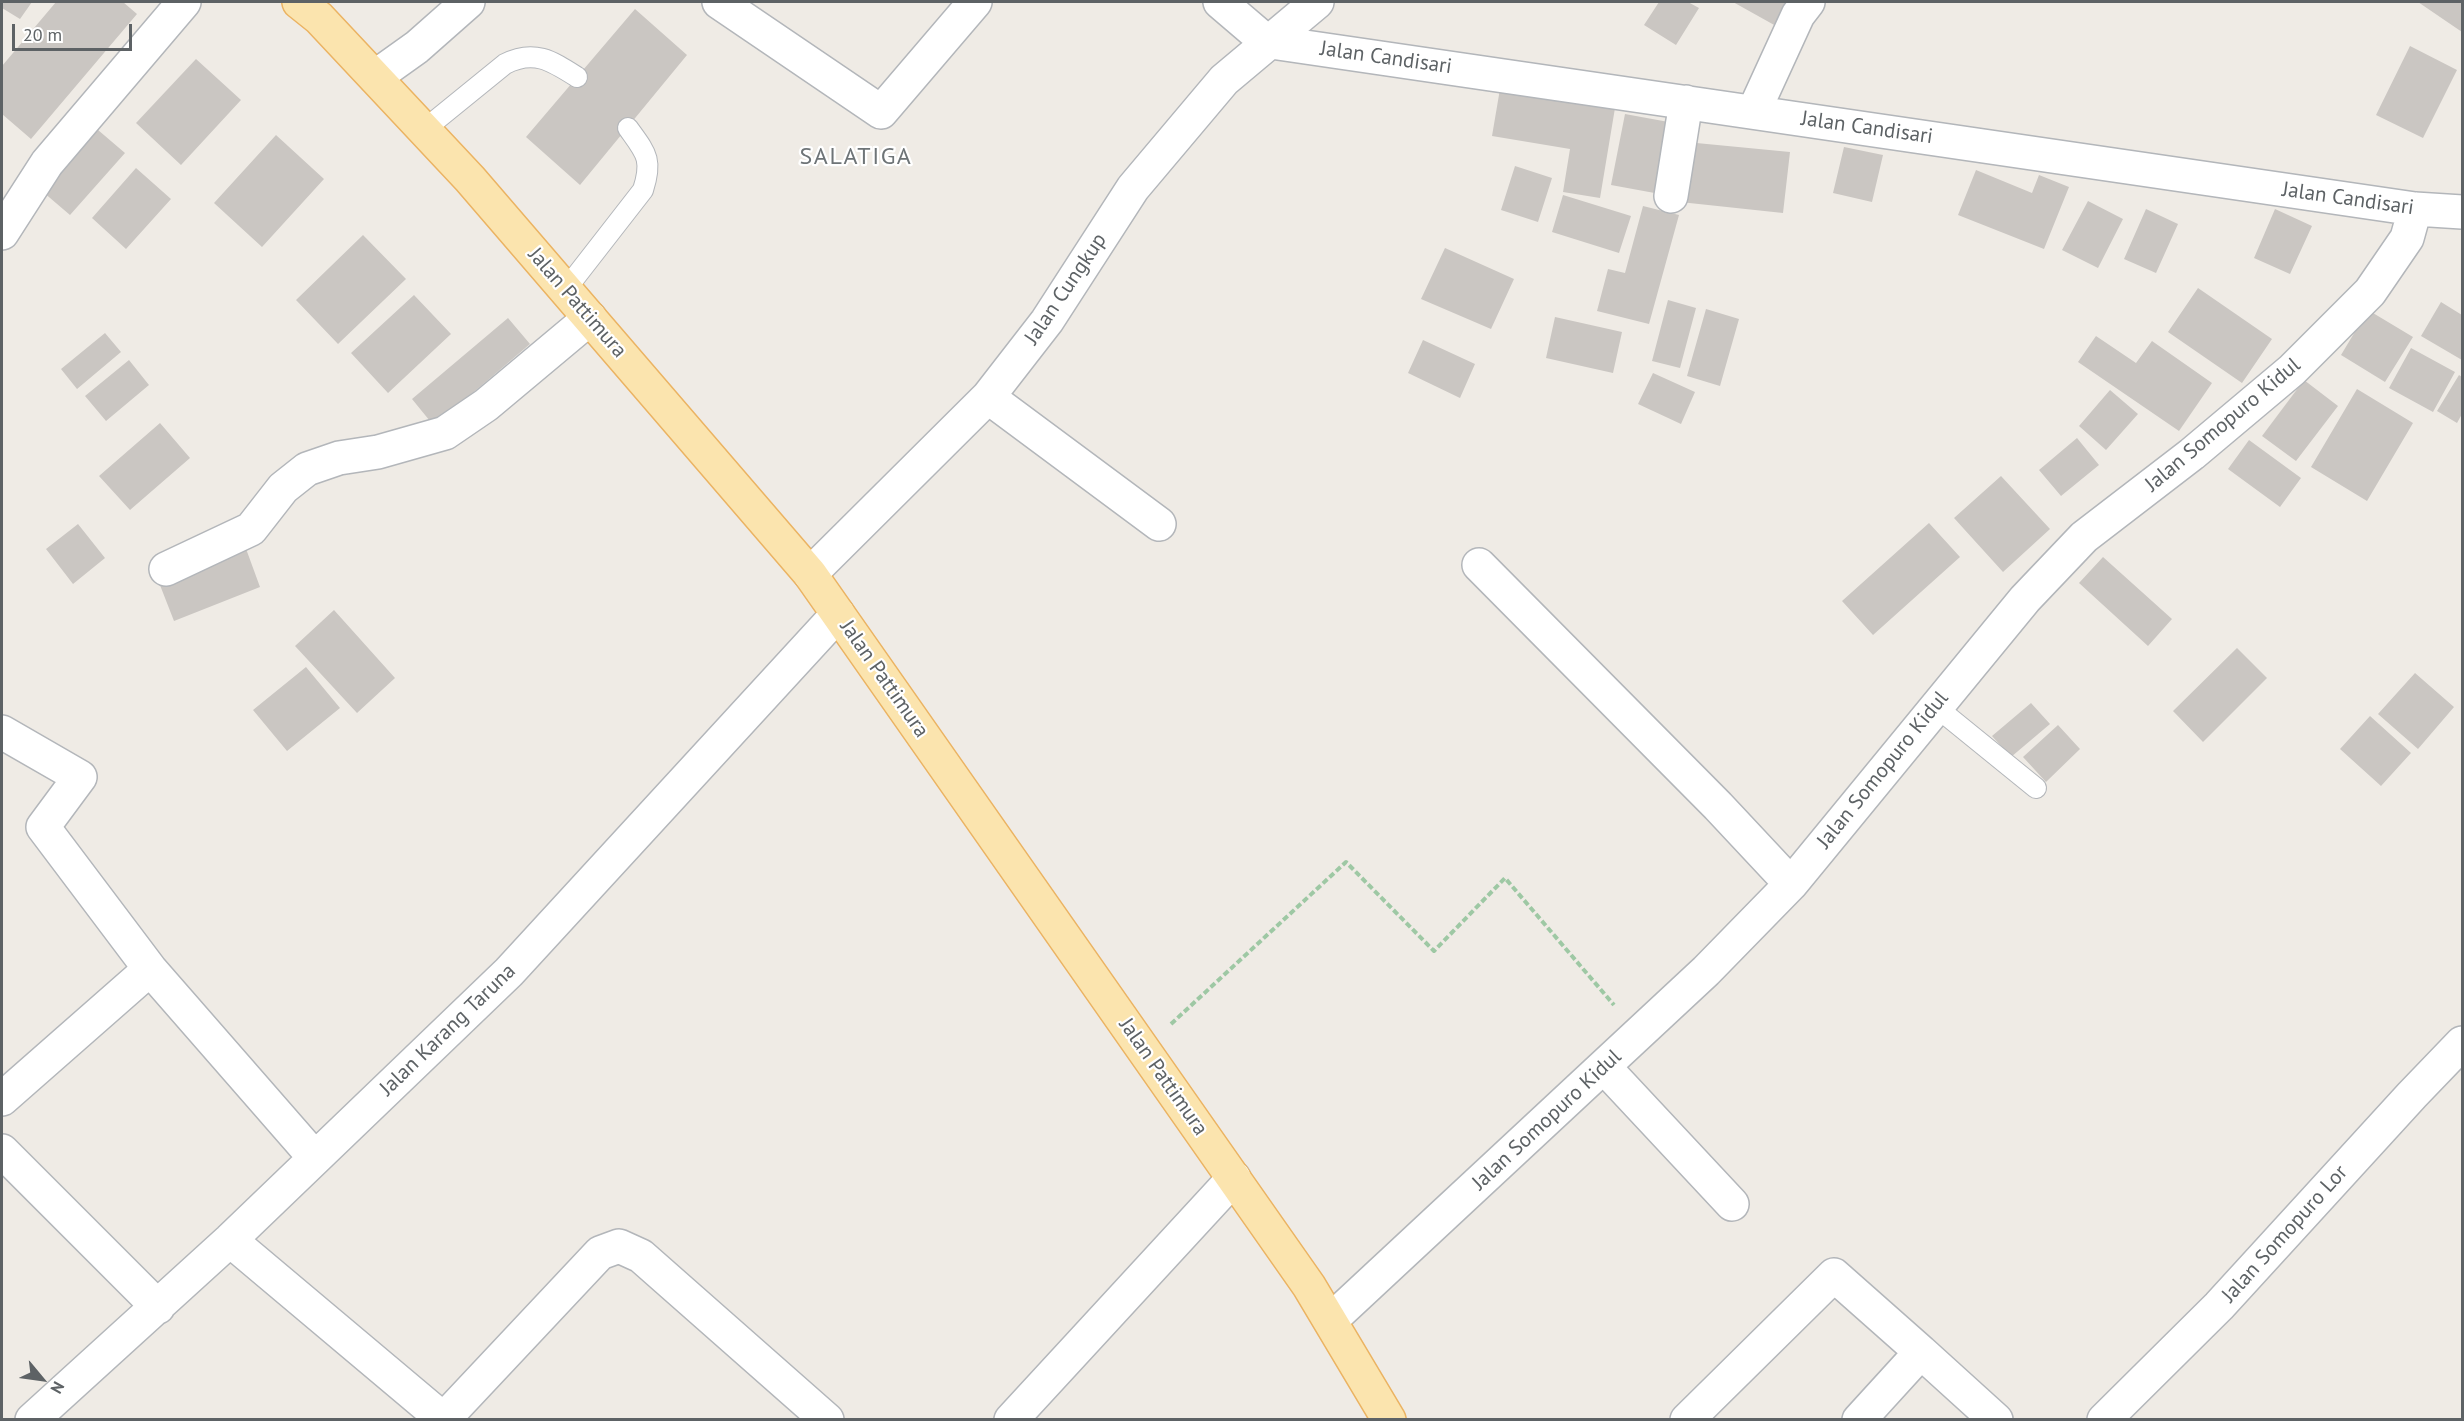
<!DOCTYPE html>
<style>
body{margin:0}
#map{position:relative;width:2464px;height:1421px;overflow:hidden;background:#efebe5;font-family:"PT Sans",sans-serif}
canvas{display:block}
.frame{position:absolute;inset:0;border:3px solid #5d6265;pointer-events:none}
.north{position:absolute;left:12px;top:1349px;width:60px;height:60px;-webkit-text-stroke:4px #fff;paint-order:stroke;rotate:119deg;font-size:16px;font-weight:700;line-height:24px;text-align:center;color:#5d6265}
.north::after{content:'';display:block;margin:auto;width:21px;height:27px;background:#5d6265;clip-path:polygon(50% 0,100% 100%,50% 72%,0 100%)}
.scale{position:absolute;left:12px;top:24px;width:120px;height:27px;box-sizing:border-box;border:3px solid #5d6265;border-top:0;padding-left:8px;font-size:18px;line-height:21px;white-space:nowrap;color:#5d6265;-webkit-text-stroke:4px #fff;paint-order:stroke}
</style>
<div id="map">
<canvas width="2464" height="1421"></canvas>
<div class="frame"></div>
<div class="north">N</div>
<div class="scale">20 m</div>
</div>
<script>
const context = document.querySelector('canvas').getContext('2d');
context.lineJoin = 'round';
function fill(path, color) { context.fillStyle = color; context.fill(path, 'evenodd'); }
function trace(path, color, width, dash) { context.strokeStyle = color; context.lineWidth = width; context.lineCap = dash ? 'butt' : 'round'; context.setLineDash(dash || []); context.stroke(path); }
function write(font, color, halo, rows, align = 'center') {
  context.font = font + ' "PT Sans",sans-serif'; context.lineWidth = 4.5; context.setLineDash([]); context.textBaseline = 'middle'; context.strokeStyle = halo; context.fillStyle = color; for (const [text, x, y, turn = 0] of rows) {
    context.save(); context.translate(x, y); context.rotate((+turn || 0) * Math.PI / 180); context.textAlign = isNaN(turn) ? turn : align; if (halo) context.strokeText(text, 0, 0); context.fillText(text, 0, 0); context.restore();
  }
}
const building = new Path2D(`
 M2,2H32L20,19L2,8Z
 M56,2H123L137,14L31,139L2,114V66Z
 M1659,2H1688L1699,8L1676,45L1644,25Z
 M1733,2H1789L1776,26Z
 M2418,2H2462V32Z
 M635,9L687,55L580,185L526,137Z
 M2410,46L2457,70L2423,138L2376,115Z
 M196,59L241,100L181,165L136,123Z
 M1501,83L1616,102L1600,198L1563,192L1570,149L1492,136Z
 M1625,114L1674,123L1660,194L1611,185Z
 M91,124L125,153L70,215L36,186Z
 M276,135L324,179L262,247L214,203Z
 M1686,142L1790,152L1783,213L1680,202Z
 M1844,147L1883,155L1872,202L1833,193Z
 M1515,166L1552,178L1538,222L1501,210Z
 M136,168L171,199L126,249L92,218Z
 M1976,170L2032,193L2039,175L2069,187L2044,249L1958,215Z
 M1563,195L1631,216L1619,253L1552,232Z
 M2088,201L2123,219L2098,268L2062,250Z
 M1643,206L1679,215L1649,324L1597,311L1608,269L1625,273Z
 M2146,209L2178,224L2156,273L2124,259Z
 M2275,209L2312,226L2290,274L2254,258Z
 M363,235L406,279L338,344L296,300Z
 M1445,248L1514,279L1491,329L1421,299Z
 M2198,288L2272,339L2242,383L2168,332Z
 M414,295L451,334L388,393L351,353Z
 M1668,300L1696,308L1680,368L1652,361Z
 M2441,302L2462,315V360L2421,336Z
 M1706,309L1739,319L1720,386L1687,376Z
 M2368,310L2413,337L2385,382L2341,355Z
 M1555,317L1622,332L1613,373L1546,358Z
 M508,318L530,344L434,426L412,399Z
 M105,333L121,352L77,389L61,369Z
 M2096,336L2136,363L2152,341L2212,383L2179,431L2078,362Z
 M1423,340L1475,364L1460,398L1408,373Z
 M2411,348L2455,372L2433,412L2389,388Z
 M129,360L149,385L106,421L85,396Z
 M1653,373L1695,392L1681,424L1638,404Z
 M2459,375L2462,377V414L2457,423L2437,411Z
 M2304,380L2338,406L2296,461L2262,436Z
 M2357,389L2413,423L2367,501L2311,467Z
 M2110,390L2138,414L2106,450L2079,426Z
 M160,423L190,458L130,510L99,476Z
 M2077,438L2099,465L2061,496L2039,470Z
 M2249,440L2301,478L2280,507L2228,469Z
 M2001,476L2050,529L2003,572L1954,518Z
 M1929,523L1960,557L1873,635L1842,601Z
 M78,524L105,558L73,584L46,549Z
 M245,546L260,587L174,621L158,580Z
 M2103,557L2172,619L2148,646L2079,583Z
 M334,610L395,678L357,713L295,646Z
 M2237,648L2267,678L2203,742L2173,711Z
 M306,667L340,708L287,751L253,710Z
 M2415,673L2454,707L2418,749L2378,714Z
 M2031,703L2050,724L2011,757L1992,736Z
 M2370,716L2411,753L2381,786L2340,749Z
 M2058,725L2080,749L2046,782L2023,757Z`);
const path = new Path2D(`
 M1171,1024L1346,862L1434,951L1505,878L1614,1005`);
const lane = new Path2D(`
 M425,129L505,64C534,49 552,61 577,77
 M566,289L643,190C653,159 646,153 628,128
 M1935,706L2036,788`);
const street = new Path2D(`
 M719,2L881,112L975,2
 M1220,2L1268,43
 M1271,42L2415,209L2462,212
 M375,77L417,47L468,2
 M1754,111L1798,15L1808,2
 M1671,196L1686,102
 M2,233L47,163L184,2
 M988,397L1159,524
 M1479,565L1718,806L1791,884
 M166,569L251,529L283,488L307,469L339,458L378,452L445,433L486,405L590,318
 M810,574L988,397L1047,321L1133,188L1224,80L1317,2
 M2,732L80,777L43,827L150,969L2,1099
 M150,969L315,1158
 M1604,1067L1732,1204
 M2,1151L158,1307
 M230,1240L444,1420
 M1331,1320L1706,971L1791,884L2025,599L2084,537L2192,454L2292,370L2370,292L2407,238L2415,209
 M1921,1352L1996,1420
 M444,1419L600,1253L619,1246L641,1256L827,1420
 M32,1420L230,1240L509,972L838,614
 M1011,1420L1234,1178
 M1687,1420L1834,1275L1921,1352L1859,1420
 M2104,1420L2219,1306L2412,1095L2462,1043`);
const primary = new Path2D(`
 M299,2L319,18L470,179L810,574L1309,1286L1389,1420`);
const streetNames = [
 ["Jalan Candisari",1386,58,8],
 ["Jalan Candisari",1867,128,8],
 ["Jalan Candisari",2348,199,8],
 ["Jalan Cungkup",1066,289,-56],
 ["Jalan Pattimura",577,303,49],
 ["Jalan Somopuro Kidul",2223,425,-40],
 ["Jalan Pattimura",884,679,55],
 ["Jalan Somopuro Kidul",1883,770,-51],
 ["Jalan Karang Taruna",448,1030,-44],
 ["Jalan Pattimura",1163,1077,55],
 ["Jalan Somopuro Kidul",1547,1120,-43],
 ["Jalan Somopuro Lor",2285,1234,-48]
];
const quarterNames = [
 ["SALATIGA",856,157]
];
fill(building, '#cac6c2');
trace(lane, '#b3b6ba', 22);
trace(street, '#b3b6ba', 36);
trace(primary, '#ebb362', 36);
trace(path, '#9ec8a4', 4, [6, 3]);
trace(lane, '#fff', 20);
trace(street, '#fff', 33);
trace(primary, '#fbe4ae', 33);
write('21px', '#5d6265', '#fff', streetNames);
context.letterSpacing = '1.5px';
write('24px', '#6e7477', '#fff', quarterNames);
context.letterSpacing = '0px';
</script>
